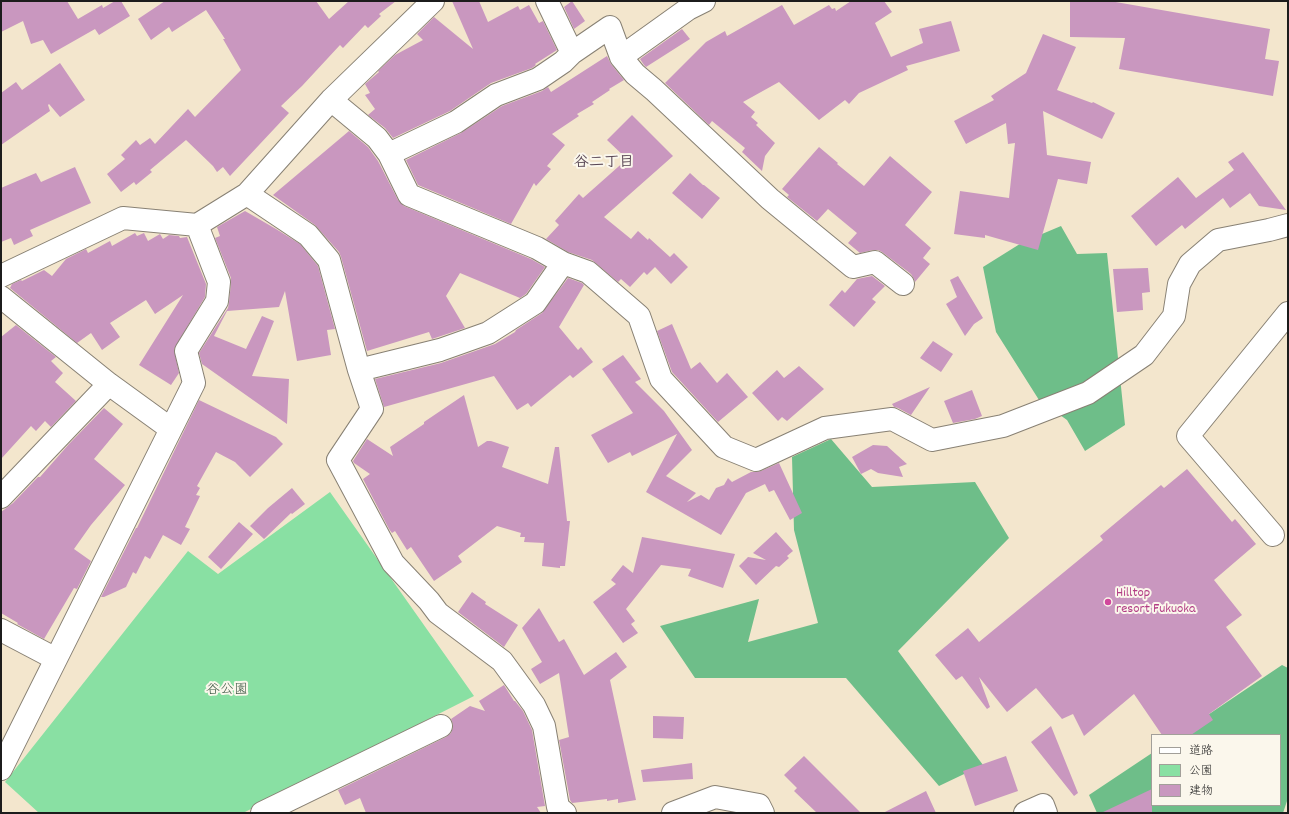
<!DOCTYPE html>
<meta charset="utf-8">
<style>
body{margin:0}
#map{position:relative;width:1289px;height:814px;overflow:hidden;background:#f3e6cd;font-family:Dekko,"Klee One",sans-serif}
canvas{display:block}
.frame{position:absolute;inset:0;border:2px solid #1c1c1c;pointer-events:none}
.legend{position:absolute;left:1151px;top:734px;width:130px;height:72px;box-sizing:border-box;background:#fbf7ec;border:1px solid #a29f99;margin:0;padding:5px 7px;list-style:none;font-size:12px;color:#1c1c1c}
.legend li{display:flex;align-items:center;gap:8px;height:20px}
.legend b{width:20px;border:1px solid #a29f99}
</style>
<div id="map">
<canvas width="1289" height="814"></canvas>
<div class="frame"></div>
<ul class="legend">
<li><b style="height:5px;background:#fff"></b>道路</li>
<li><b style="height:11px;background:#89e0a3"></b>公園</li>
<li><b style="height:11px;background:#c997bf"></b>建物</li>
</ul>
</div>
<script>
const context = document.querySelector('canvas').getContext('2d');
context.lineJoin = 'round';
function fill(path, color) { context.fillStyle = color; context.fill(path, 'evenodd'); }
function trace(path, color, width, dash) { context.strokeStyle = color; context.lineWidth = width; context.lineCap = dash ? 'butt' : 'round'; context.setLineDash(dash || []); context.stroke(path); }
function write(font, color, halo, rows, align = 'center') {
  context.font = font + ' Dekko,"Klee One",sans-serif'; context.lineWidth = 4; context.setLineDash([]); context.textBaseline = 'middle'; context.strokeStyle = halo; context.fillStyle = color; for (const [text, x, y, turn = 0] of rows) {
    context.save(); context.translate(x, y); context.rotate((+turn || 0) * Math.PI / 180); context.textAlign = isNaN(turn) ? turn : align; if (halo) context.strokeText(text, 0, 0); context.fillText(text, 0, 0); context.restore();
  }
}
const green = new Path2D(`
 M330,492L474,696L243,813H39L5,782L188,551L218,574Z`);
const forest = new Path2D(`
 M1061,226L1077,254L1107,253L1125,425L1085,451L1067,420L1039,400L996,332L983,267L1023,242Z
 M831,439L872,487L975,482L1009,538L898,651L983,765L939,786L846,678H695L660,626L759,599L748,642L818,623L794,530L792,457Z
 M1282,665L1288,668V798L1283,813H1097L1089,795L1152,753V805H1280V735H1178Z`);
const building = new Path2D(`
 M1,1H67L78,19L102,5L103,8L115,1H121L130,16L99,35L95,29L51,54L43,40L31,44L23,21L1,32Z
 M165,1H316L329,19L349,1H396L379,14L381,16L368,28L365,25L343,48L340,45L302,86L281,106L289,113L230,176L223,167L217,172L213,166L186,140L150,170L152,172L136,185L134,182L121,192L107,174L125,159L121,155L136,140L140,145L150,138L155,144L188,109L195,117L241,70L223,39H225L206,10L172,32L169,27L151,40L138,19Z
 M452,1H479L488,22L518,6L520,10L529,5L539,23L543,21L557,50L535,64L536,65L532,68L491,83L450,111L393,138L385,128L368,115L375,109L365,95L370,93L365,84L379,72L378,71L395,55L423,40L417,34L434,17L473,49Z
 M572,1L585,21L574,29L564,7Z
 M851,1H884L892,12L875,23L891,57L923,43L919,29L951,21L960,51L906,66L908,70L859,93L849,104L845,100L819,120L779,82L743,102L755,112L751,117L758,123L756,125L775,143L765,156L762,171L742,152L745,148L712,121L709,125L665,83L706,42L725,31L727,36L782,5L794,25L829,5L832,9L835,8L836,11Z
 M1070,1H1110L1270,29L1265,59L1279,61L1273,96L1119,69L1125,38L1070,37Z
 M682,29L690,39L646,67L644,65L640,59Z
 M1043,34L1076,47L1057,90L1092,103L1093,102L1115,113L1102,139L1043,111L1047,155L1091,162L1087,184L1058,179L1038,250L985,235V238L954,234L960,191L1009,198L1015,143L1008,144L1006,123L966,144L954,121L994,100L991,96L1026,73Z
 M607,56L611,64L624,80L609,89L610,90L592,102L594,104L577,114L579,116L552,134L565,145L547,166L551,169L536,186L534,183L511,224L418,185L406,160L461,133L502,106L542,91L548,87L551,92Z
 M60,63L85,100L60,117L49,104L48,105L50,111L1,145V93L16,82L22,90Z
 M632,115L673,156L604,217L631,239L638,231L648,240L649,238L670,257L674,253L688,267L671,284L655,267L647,275L644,272L630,287L621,279L618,282L592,260L568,252L546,239L559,225L555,221L579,194L583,198L627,159L607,140Z
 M349,131L368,147L378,161L398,200L404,206L531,259L545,267L526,294L520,298L460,273L446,296L465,328L432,339L429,332L367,351L341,257L339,252L315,225L273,195Z
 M819,147L838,163L837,164L864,186L890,156L932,192L905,225L931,248L923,258L930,264L915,282L914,279L911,274L882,252L878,250H873L860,253L848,243L857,233L828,209L817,221L787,197L789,195L782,189Z
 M1243,152L1286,210L1259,206L1250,193L1230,208L1223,198L1185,229L1182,225L1156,246L1131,216L1178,177L1196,198L1234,170L1228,162Z
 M75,167L91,203L30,230L33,236L14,245L11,238L1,242V188L36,173L41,182Z
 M690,173L703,185H704L720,198L702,219L672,193Z
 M245,211L276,229L300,244L318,266L335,329L327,330L331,355L297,361L285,291L279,307L227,311L214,336L246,349L262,316L274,321L252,376L289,379L287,424L202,364L199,353L228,308L229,302L231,283V278L215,238L220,236L217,227Z
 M135,233L137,236L144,233L148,241L160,234L163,239L169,235L179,236L180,238L187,237L206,284L205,297L174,349L179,373L171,385L139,365L183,295L155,314L146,300L110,323L120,337L102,350L91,333L77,343L10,288L12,284L21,280L22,281L44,270L52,276L66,259L86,249L88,253L110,241L112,246Z
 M1148,268L1150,292L1142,293L1143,310L1117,312L1113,269Z
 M872,276L885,286L872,299L876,302L854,327L829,305L842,290L845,293L857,279Z
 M958,276L983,318L974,324L965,336L946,304L957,297L950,280Z
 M568,278L582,283L584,285L559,327L578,350L581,347L593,362L573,378L570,375L531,407L528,403L517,410L494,376L384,407L375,379L441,363L495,344L515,332L516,330L542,313Z
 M672,324L691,369L700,362L717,383L727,373L748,397L718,422L672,372L657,331Z
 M16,325L56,357L51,361L63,373L55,382L76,401L51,427L45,421L36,431L31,426L1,459V337Z
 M933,341L953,354L941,372L920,358Z
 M623,355L641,379L635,382L664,411L692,450L666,476L696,493L687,502L701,495L709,500L716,488L724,485L728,478L732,482L751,472H756L761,471L779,463L802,513L790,520L774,490L769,492L765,484L746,493L721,535L646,492L677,434L632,456L630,452L608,463L591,435L633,413L602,369Z
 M799,366L824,389L787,421L782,417L778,421L752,393L777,370L784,378Z
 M930,387L911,415L898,408L894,407L892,404Z
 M972,390L982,416L975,419L953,423L944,401Z
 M464,395L478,447L487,441H491L509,447L502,467L548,484L555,447H559L567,521H570L565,566H560V568L542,566L544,543L524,542L525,537H520L521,533L497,526L458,556L462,562L434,581L411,547L407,550L395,531L392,533L389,529L363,479L370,474L354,463L353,461L367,439L393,456L390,447L424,424V422Z
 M199,400L276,437L283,444L250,477L235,462L216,452L197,486L200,488L196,495L200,496L185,527L190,529L181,545L163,535L150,559L145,556L136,574L133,572L126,587L104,597H101L136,528H137Z
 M104,408L123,424L94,459L125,485L91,525L74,549L91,561L77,589L74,588L44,639L17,624L18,623L1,613V512L13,503L38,477H40L69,444Z
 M873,445L887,446L907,464L899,467L903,477L878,473L871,469L861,474L852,457Z
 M1187,469L1232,522L1235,519L1256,544L1214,580L1242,615L1226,627L1262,676L1209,714L1213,720L1191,735H1162L1134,694L1084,736L1073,714L1062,719L1036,688L1007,712L979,677L990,707L987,709L962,676L956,680L935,655L968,628L979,642L1103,540L1100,536L1161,485L1164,488Z
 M292,488L305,504L292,514L291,513L264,539L250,526L268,508Z
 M239,522L253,534L221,569L208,557Z
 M776,532L793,551L787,556L789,558L779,567L776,566L756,585L739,566L748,557L766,560L753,553Z
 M642,537L735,554L723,588L688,576L691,569L661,565L626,609L635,621L631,624L638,633L623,643L593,602L616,584L611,580L623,565L633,573Z
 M472,592L486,602L485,604L518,625L504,647L458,612Z
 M539,608L559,642L564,639L584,675L616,652L627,667L610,680L636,800L618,803V799L607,801V799L572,803L570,800L559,740L569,737L559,673L540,684L531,669L542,662L522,628Z
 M504,685L514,701H515L523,711L532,730L545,806L537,807L541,813H366L360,798L345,805L338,790L446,737L451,733L453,727L452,721L451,719L470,706L485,711L479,701Z
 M653,716L684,717L683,739L653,738Z
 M1051,726L1078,793L1074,796L1031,742Z
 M804,756L861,813H817L794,791L797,788L784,775Z
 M1006,756L1018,791L975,806L963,771Z
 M692,763L693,779L643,782L641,770Z
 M1152,789V813H1101Z
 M926,791L936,813H883Z`);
const street = new Path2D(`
 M547,1L572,53L610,27L621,57L635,74L654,90L770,199L853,267L875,262L903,284
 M572,53L563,62L538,79L496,95L456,122L389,154L409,195L537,248L563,263L588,272L639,316L661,379L724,447L756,460L825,428L892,419L932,440L1003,426L1088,393L1144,355L1174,316L1179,284L1190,264L1218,240L1269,230L1288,225
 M621,57L688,9L704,1
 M331,100L377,138L389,154
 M247,194L308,235L329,260L359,370L372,409L338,460L393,563L429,601L438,613L502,661L534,705L544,726L558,807L565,813
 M1,276L123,218L197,225L247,194L331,100L433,1
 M1,297L109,384L171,429L1,769
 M359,370L440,350L488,333L535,303L563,263
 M171,429L194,383L186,351L217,301L219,282L197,225
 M1,497L109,384
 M1273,535L1188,436L1288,313
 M1,630L56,659
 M262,813L441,726
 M673,813L715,797L759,805L763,813
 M1025,813L1043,805L1046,813`);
const markers = [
 [1108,602,4,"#d1479c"]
];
const hotelNames = [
 ["Hilltop",1116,594],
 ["resort Fukuoka",1116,610]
];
const parkNames = [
 ["谷公園",227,691]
];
const neighbourhoodNames = [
 ["谷二丁目",604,164]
];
fill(green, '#89e0a3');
fill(forest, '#6ebe89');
fill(building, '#c997bf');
trace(street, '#888174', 24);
trace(street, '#fff', 22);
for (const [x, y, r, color] of markers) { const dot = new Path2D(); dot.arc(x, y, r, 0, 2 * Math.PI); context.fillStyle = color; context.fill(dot); trace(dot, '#fbf7ec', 1.5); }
write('14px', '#b23c85', '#fbf7ec', hotelNames, 'left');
write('14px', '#3d5744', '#fbf7ec', parkNames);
write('bold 15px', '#594755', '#fbf7ec', neighbourhoodNames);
</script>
